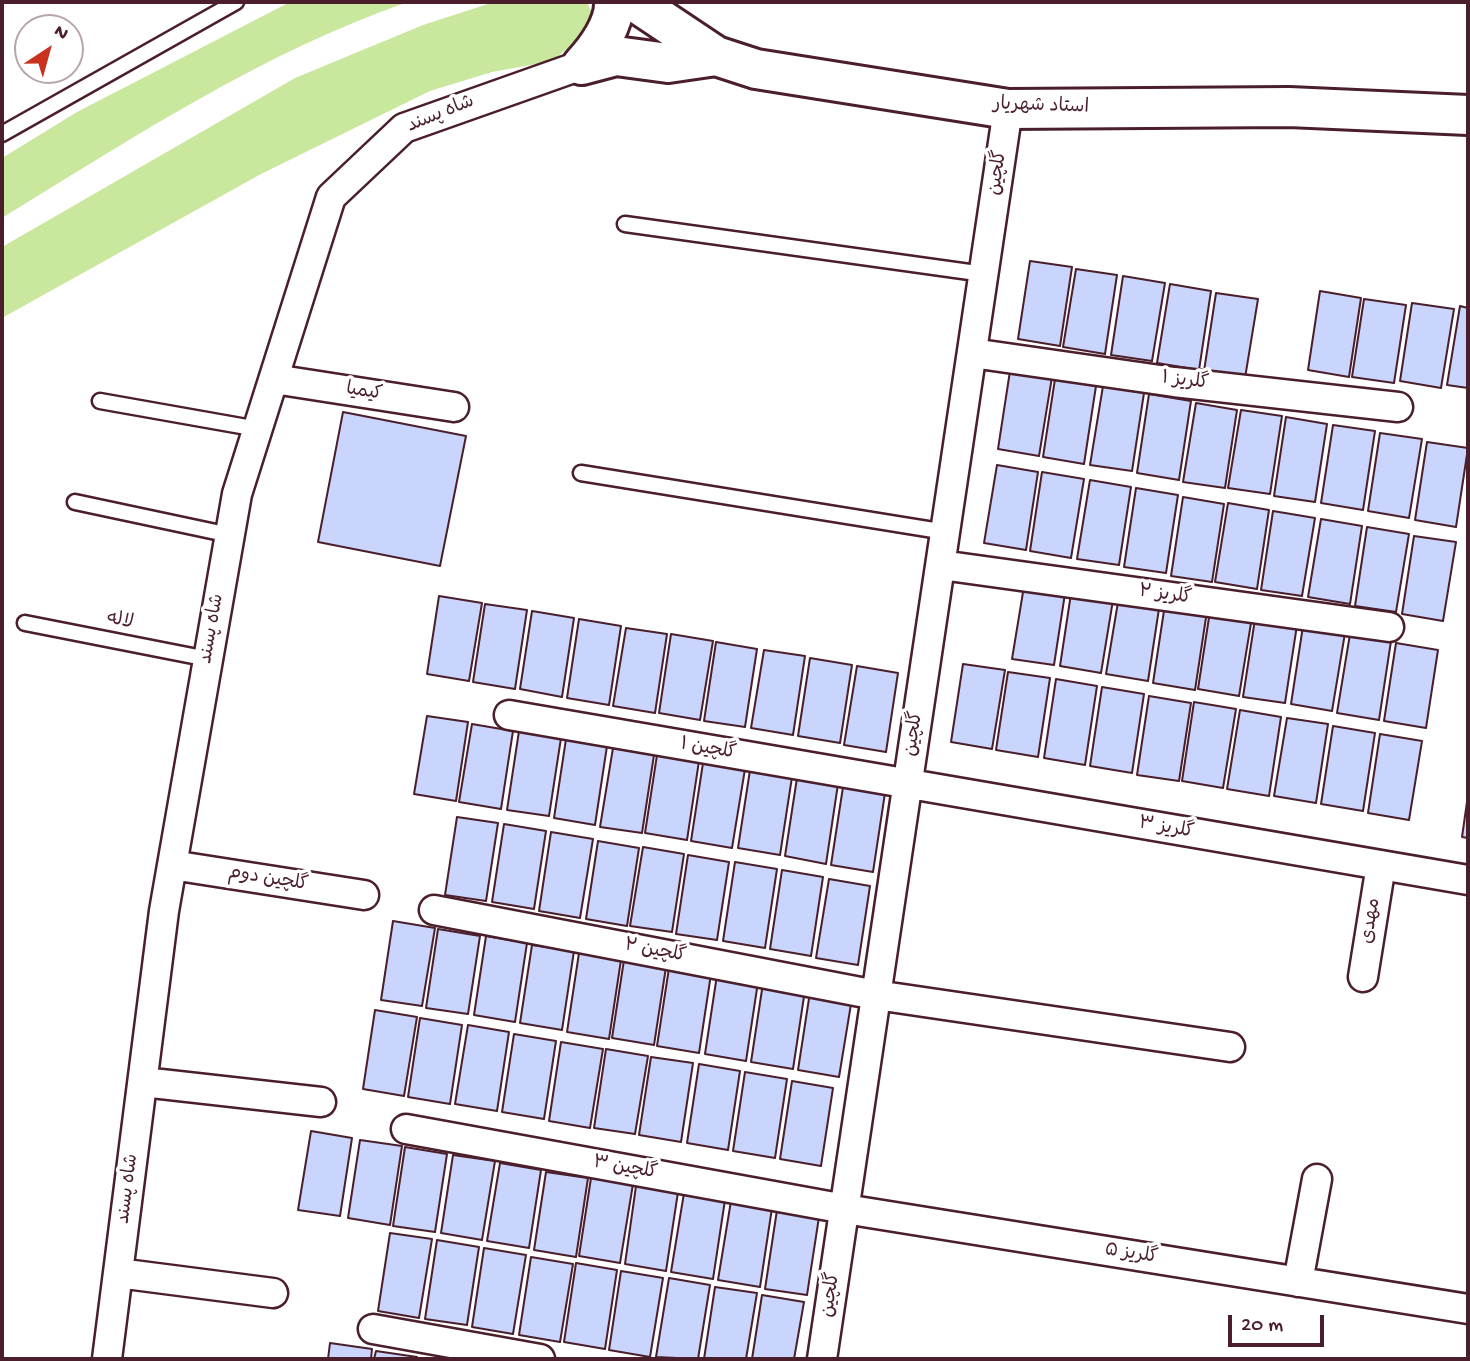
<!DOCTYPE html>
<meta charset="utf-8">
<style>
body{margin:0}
#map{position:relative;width:1470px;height:1361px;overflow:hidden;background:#fff;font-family:"Gochi Hand",sans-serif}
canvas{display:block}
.frame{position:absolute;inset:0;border:4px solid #4a1f2b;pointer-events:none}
.north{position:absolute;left:14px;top:14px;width:70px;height:70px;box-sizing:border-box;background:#fff;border:2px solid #b7a5aa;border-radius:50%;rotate:36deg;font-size:19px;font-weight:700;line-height:28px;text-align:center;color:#4a1f2b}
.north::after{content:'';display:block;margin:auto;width:24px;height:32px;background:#c8321e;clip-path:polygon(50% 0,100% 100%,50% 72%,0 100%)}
.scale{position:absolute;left:1228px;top:1315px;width:96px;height:32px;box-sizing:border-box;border:4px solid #4a1f2b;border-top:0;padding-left:9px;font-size:21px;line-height:24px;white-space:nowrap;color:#4a1f2b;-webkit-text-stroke:5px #fff;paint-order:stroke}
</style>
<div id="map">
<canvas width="1470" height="1361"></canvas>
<div class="frame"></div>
<div class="north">N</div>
<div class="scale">20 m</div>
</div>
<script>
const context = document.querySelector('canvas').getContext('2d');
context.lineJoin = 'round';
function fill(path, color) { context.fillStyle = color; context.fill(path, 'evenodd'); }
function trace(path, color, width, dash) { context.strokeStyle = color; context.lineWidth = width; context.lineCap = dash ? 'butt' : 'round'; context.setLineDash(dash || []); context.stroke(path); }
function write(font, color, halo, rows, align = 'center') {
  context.font = font + ' "Gochi Hand","Playpen Sans Arabic",sans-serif'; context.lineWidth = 7; context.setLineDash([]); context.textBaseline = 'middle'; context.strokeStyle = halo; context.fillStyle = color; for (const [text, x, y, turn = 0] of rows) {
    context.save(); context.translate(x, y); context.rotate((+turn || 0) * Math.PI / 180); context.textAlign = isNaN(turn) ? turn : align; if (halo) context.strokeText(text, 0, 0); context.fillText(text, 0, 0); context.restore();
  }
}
const green = new Path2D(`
 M290,2H408C263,52 131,139 2,218V158L77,112Z
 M494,2H587L596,22L553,61L492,72L430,91L261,174L2,318V247L295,78L423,25Z`);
const building = new Path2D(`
 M1030,261L1072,267L1060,346L1018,339Z
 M1076,269L1117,275L1105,354L1063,347Z
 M1123,276L1165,283L1152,361L1111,355Z
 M1170,284L1211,291L1199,370L1157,363Z
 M1320,291L1361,298L1349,377L1308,370Z
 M1216,293L1258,299L1245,378L1204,371Z
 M1364,299L1406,305L1394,383L1352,377Z
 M1412,303L1454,309L1441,388L1400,381Z
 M1460,306L1468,308V388L1447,385Z
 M1010,371L1052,377L1039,456L998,449Z
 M1055,379L1096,386L1084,464L1043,457Z
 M1103,386L1144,393L1132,471L1090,465Z
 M1149,394L1191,401L1179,480L1137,473Z
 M1196,403L1237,410L1225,488L1183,482Z
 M1241,410L1282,416L1270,494L1228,488Z
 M343,412L466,436L440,566L318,542Z
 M1286,417L1327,424L1315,502L1274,496Z
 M1333,425L1375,431L1363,510L1321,503Z
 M1380,433L1422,439L1409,518L1368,511Z
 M1427,442L1468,448L1456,527L1415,520Z
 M997,465L1038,472L1026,550L984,543Z
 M1042,472L1084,479L1071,558L1030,551Z
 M1090,480L1131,487L1119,565L1077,559Z
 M1136,488L1178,495L1166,573L1124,567Z
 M1183,497L1224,504L1212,582L1171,576Z
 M1228,503L1269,510L1257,589L1215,582Z
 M1273,511L1315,518L1302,596L1261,590Z
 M1321,519L1362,526L1350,604L1308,597Z
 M1367,527L1409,534L1396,612L1355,606Z
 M1414,536L1456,542L1443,621L1402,614Z
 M1025,580L1066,587L1054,665L1012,659Z
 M1072,587L1114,594L1101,673L1060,666Z
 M439,596L482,603L469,681L427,674Z
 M1119,596L1160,602L1148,681L1106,674Z
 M485,604L527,610L515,689L473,682Z
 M1165,604L1207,611L1195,690L1153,683Z
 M532,611L574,618L562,697L520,689Z
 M1210,611L1252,617L1239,696L1198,689Z
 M579,619L621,626L609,705L567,698Z
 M1255,619L1297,625L1285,703L1243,697Z
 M1303,626L1345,633L1332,711L1291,704Z
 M626,628L667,634L655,713L613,706Z
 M671,634L713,641L700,720L659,713Z
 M1350,634L1391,641L1379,720L1337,713Z
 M716,642L757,649L745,727L704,721Z
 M1396,643L1438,650L1426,728L1384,721Z
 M764,650L805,656L793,735L751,728Z
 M810,658L852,665L840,743L798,736Z
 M963,664L1005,670L992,749L951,742Z
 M857,666L898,673L886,752L844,745Z
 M1008,672L1050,678L1038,757L996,750Z
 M1056,679L1097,686L1085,765L1044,758Z
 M1102,687L1144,694L1132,773L1090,766Z
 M1149,696L1191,703L1179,781L1137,775Z
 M1194,702L1236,709L1223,788L1182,781Z
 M1240,710L1281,717L1269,796L1227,789Z
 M427,716L468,722L456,801L414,794Z
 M1287,718L1328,724L1316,803L1274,796Z
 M472,724L513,731L501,809L459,802Z
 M1333,726L1375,733L1363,811L1321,804Z
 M519,731L561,738L549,816L507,810Z
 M1380,734L1422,741L1409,820L1368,813Z
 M566,739L607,746L595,825L554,818Z
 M613,748L654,755L642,833L600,827Z
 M657,755L699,761L687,840L645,833Z
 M703,763L745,769L732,848L691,841Z
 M750,770L792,777L780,855L738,848Z
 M797,778L838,784L826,864L785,856Z
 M843,787L885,793L873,872L831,865Z
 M1468,795V838L1462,837Z
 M457,817L498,823L486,901L445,895Z
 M504,824L546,831L534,909L492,902Z
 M551,832L593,839L580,918L539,911Z
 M598,841L639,848L627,926L586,919Z
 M643,847L684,854L672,932L630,926Z
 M688,855L729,862L717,940L676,934Z
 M735,862L777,869L765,948L723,941Z
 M782,870L823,877L811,956L770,949Z
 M829,879L870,886L858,965L816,958Z
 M393,921L435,928L422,1006L381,1000Z
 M438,929L480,936L468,1014L426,1008Z
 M486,936L527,943L515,1022L474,1015Z
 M532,945L574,951L562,1030L520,1023Z
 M579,953L621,960L609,1039L567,1032Z
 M624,960L666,967L654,1045L612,1038Z
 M669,968L711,974L699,1053L657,1046Z
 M717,975L758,982L746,1061L705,1054Z
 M763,983L805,990L793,1069L751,1062Z
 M810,992L852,998L839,1077L798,1070Z
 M375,1010L417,1017L404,1096L363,1089Z
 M420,1018L462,1025L450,1104L408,1097Z
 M468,1025L509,1032L497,1111L455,1104Z
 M514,1034L556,1041L544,1119L502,1112Z
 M561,1042L603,1049L590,1128L549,1121Z
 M606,1049L648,1056L635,1134L594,1128Z
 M651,1057L693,1063L681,1142L639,1135Z
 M699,1064L740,1071L728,1150L687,1143Z
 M745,1072L787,1079L775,1158L733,1151Z
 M792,1081L833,1088L821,1166L780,1159Z
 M311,1131L352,1138L340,1216L298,1210Z
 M360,1140L402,1146L390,1225L348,1218Z
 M405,1147L447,1154L435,1232L393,1226Z
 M453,1155L495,1161L482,1240L441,1233Z
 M500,1163L541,1170L529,1248L487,1241Z
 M546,1172L588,1178L576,1257L534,1250Z
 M591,1178L633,1184L620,1263L579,1256Z
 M636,1186L678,1192L666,1271L625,1264Z
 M684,1193L725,1200L713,1279L671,1272Z
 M731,1201L772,1208L760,1287L718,1280Z
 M777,1210L819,1217L807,1295L765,1289Z
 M390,1233L432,1239L419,1318L378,1311Z
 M437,1240L479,1247L467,1325L425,1319Z
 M484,1248L526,1255L513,1334L472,1327Z
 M531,1257L573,1264L560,1342L519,1335Z
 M576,1263L617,1270L605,1349L564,1342Z
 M621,1271L663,1278L650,1357L609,1350Z
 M669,1278L710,1285L698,1359L656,1357Z
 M715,1287L757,1293L746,1359H704Z
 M762,1295L804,1302L794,1359H752Z
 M330,1343L372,1349L371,1359H328Z
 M376,1351L417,1357V1359H374Z`);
const lane = new Path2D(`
 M2,134L236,2
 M625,224L984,274
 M100,401L258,429
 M581,473L946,532
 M75,502L230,535
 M25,623L208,659`);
const street = new Path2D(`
 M972,353L1174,382L1398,407
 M274,379L454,407
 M941,565L1389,627
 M509,715L1468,880
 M172,865L364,895
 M434,910L876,995L1230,1047
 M1363,977L1381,865
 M143,1082L321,1102
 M406,1129L845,1209L1468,1309
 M118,1273L273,1293
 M1298,1282L1317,1179
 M373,1329L540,1359
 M107,1359L164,911L237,494L331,197L404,128L582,65
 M822,1359L1008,109`);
const secondary = new Path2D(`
 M614,2C615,24 597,49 582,65L616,56L668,63L716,56
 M635,2L716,56L756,69L1008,109L1289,107L1468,115`);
const streetNames = [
 ["استاد شهریار",1041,107,2],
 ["شاه پسند",441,115,-22],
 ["گلچین",999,173,-82],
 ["گلریز ۱",1185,382,7],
 ["کیمیا",364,393,9],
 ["گلریز ۲",1165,596,8],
 ["لاله",120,622,11],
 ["شاه پسند",213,629,-80],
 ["گلچین",915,734,-82],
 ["گلچین ۱",708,750,10],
 ["گلریز ۳",1166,829,10],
 ["گلچین دوم",268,880,9],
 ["مهدی",1372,921,-81],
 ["گلچین ۲",655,952,11],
 ["گلچین ۳",625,1169,10],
 ["شاه پسند",129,1189,-83],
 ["گلریز ۵",1131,1255,9],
 ["گلچین",832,1295,-82]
];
fill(green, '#cae79e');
fill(building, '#c9d5fc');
trace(building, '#4a1f2b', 2);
trace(lane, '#4a1f2b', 19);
trace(street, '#4a1f2b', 33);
trace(secondary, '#4a1f2b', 44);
trace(lane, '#fff', 14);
trace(street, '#fff', 28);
trace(secondary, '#fff', 38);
write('19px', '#4a1f2b', '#fff', streetNames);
</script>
